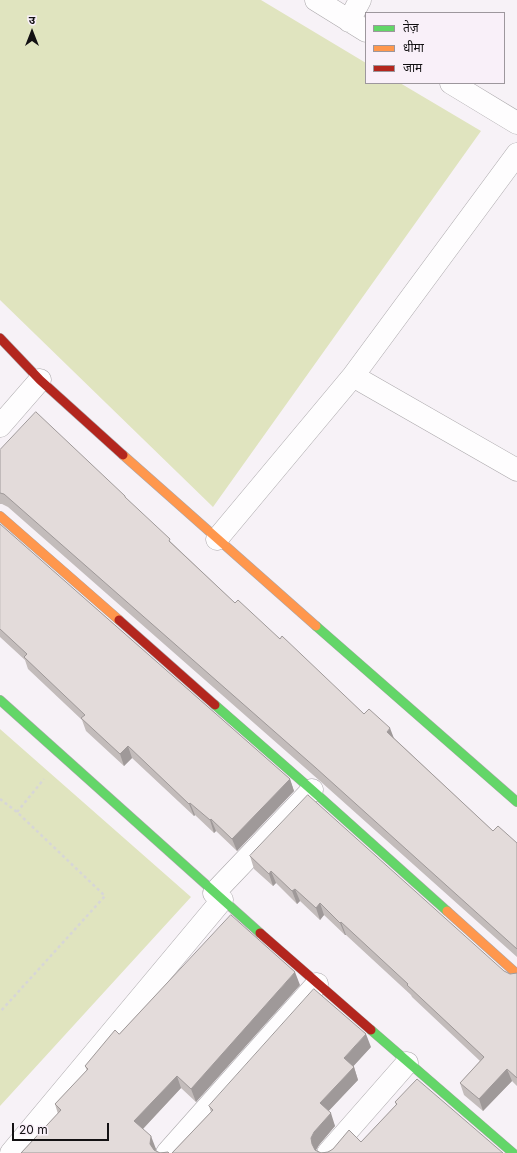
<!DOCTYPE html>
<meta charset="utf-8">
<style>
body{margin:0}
#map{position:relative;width:517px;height:1153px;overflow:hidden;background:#f7f2f7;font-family:Inter,"Noto Sans Devanagari",sans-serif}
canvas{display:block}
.legend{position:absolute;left:365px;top:12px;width:140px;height:72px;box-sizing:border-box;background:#f9f0f9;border:1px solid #9d979d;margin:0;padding:5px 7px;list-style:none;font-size:12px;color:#131113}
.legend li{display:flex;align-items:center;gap:8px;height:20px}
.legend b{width:20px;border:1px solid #9d979d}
.north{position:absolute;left:12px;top:12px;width:40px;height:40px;-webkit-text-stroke:3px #f9f0f9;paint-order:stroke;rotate:0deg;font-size:11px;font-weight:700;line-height:16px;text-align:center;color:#131113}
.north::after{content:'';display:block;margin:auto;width:14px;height:18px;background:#131113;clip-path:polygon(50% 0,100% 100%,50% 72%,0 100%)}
.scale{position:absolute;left:12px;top:1123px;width:97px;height:18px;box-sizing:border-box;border:2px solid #131113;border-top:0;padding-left:5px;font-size:12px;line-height:14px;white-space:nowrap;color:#131113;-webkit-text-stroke:3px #f9f0f9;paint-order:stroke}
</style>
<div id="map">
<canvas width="517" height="1153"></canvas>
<ul class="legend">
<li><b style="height:5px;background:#63d668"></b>तेज़</li>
<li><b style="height:5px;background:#ff974d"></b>धीमा</li>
<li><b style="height:5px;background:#b3261e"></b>जाम</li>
</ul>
<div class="north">उ</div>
<div class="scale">20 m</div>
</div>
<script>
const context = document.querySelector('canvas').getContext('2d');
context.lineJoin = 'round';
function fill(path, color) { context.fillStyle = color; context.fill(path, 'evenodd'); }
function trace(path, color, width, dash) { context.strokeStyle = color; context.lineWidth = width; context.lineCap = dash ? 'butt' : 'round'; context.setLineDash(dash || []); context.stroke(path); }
const green = new Path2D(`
 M0,0H261L366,63V83H400L481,131L213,507L0,300Z
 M0,729L191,897L0,1106Z`);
const path = new Path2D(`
 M0,799L17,812L105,896L0,1012
 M17,812L44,779`);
const street = new Path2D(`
 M316,0L366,31
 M349,21L360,0
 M451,83L517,123
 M353,376L517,154
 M0,426L40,380
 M217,539L353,376L517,470
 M214,893L312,790
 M11,1153L222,900
 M167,1153L317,984
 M328,1153L407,1063`);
const fast = new Path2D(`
 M316,626L517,802
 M0,700L260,933
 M215,705L312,790L447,911
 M371,1030L513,1153`);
const slow = new Path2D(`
 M123,455L316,626
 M0,516L119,620
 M447,911L517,974`);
const jam = new Path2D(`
 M0,338L40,380L123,455
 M119,620L215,705
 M260,933L371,1030`);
const wall = new Path2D(`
 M0,450L126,498L172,543L235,603L280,639L364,714L394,738L493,831L517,843V957L320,781L8,507L2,504H0Z
 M0,524L290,779L294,791L237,851L216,831L214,833L195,815L194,816L132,758L124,766L86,731L82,720L28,669L25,660L0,637Z
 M250,856L510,974L517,973V1086L512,1081L483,1111L464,1095L460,1083L480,1061L412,997L411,995L346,935H345L324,915L320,920L300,901L297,904L276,883L273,886L254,869Z
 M300,985L196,1102L181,1088L143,1129L156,1149L155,1150L160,1153H169H21L58,1114L55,1104L87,1071L85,1066L119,1034Z
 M371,1047L353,1066L354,1067L358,1080L328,1111L335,1126L319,1145L316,1150L321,1153L328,1152L361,1142L396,1105L395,1102L503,1153H172L211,1112L209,1106Z`);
const shadedWall = new Path2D(`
 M390,728L395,741L387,732Z
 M128,746L132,758L124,766L120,754Z
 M290,779L294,791L237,851L232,839Z
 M190,803L195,815L194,816L189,804Z
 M211,819L216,831L214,833L210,820Z
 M271,871L276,883L273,886L269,874Z
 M295,889L300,901L297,904L292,891Z
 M320,903L324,915L320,920L316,908Z
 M341,922L346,935H345L340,923Z
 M295,972L300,985L196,1102L191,1089Z
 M366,1034L371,1047L349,1071L344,1058Z
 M354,1067L358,1080L324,1116L320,1103Z
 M507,1069L512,1081L483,1111L479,1099Z
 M177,1076L181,1088L139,1133L134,1121Z
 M331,1113L335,1126L319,1145L316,1150V1153L312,1144L311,1138L314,1132Z
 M151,1136L156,1149L155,1153L150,1144Z`);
const building = new Path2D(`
 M36,412L125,496V497L170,539L169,541L235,603L238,600L280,639L282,636L364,714L369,709L390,728L387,732L493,831L498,826L517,843V949L316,768L4,494L0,493V450Z
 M0,524L290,779L232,839L211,819L210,820L190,803L189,804L128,746L120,754L81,718L85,715L24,657L27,654L0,629Z
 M308,795L504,971L510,974L517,973V1078L507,1069L479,1099L460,1083L484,1057L407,985L408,984L341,922L340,923L320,903L316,908L295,889L292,891L271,871L269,874L250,856Z
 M231,915L295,972L191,1089L177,1076L134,1121L151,1136L150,1144L154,1150L160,1153L168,1152L169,1153H21L61,1110L55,1104L88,1069L85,1066L115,1030L119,1034Z
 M314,989L366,1034L344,1058L354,1067L320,1103L331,1113L314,1132L311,1138L312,1144L315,1150L321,1153L328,1152L333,1149L349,1130L361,1142L397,1104L395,1102L417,1079L503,1153H172L213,1110L209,1106Z`);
fill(green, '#e0e4bf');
trace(street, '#aaa7aa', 23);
trace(fast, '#aaa7aa', 10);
trace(slow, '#aaa7aa', 10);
trace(jam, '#aaa7aa', 10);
trace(path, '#d7d6d7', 2.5, [3, 3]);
trace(street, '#fefdfe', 22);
trace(fast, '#63d668', 9);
trace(slow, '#ff974d', 9);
trace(jam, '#b3261e', 9);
fill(wall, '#c3bcbb');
fill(shadedWall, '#9f9999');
fill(building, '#e3dbda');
trace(building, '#9f9999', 1);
</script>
